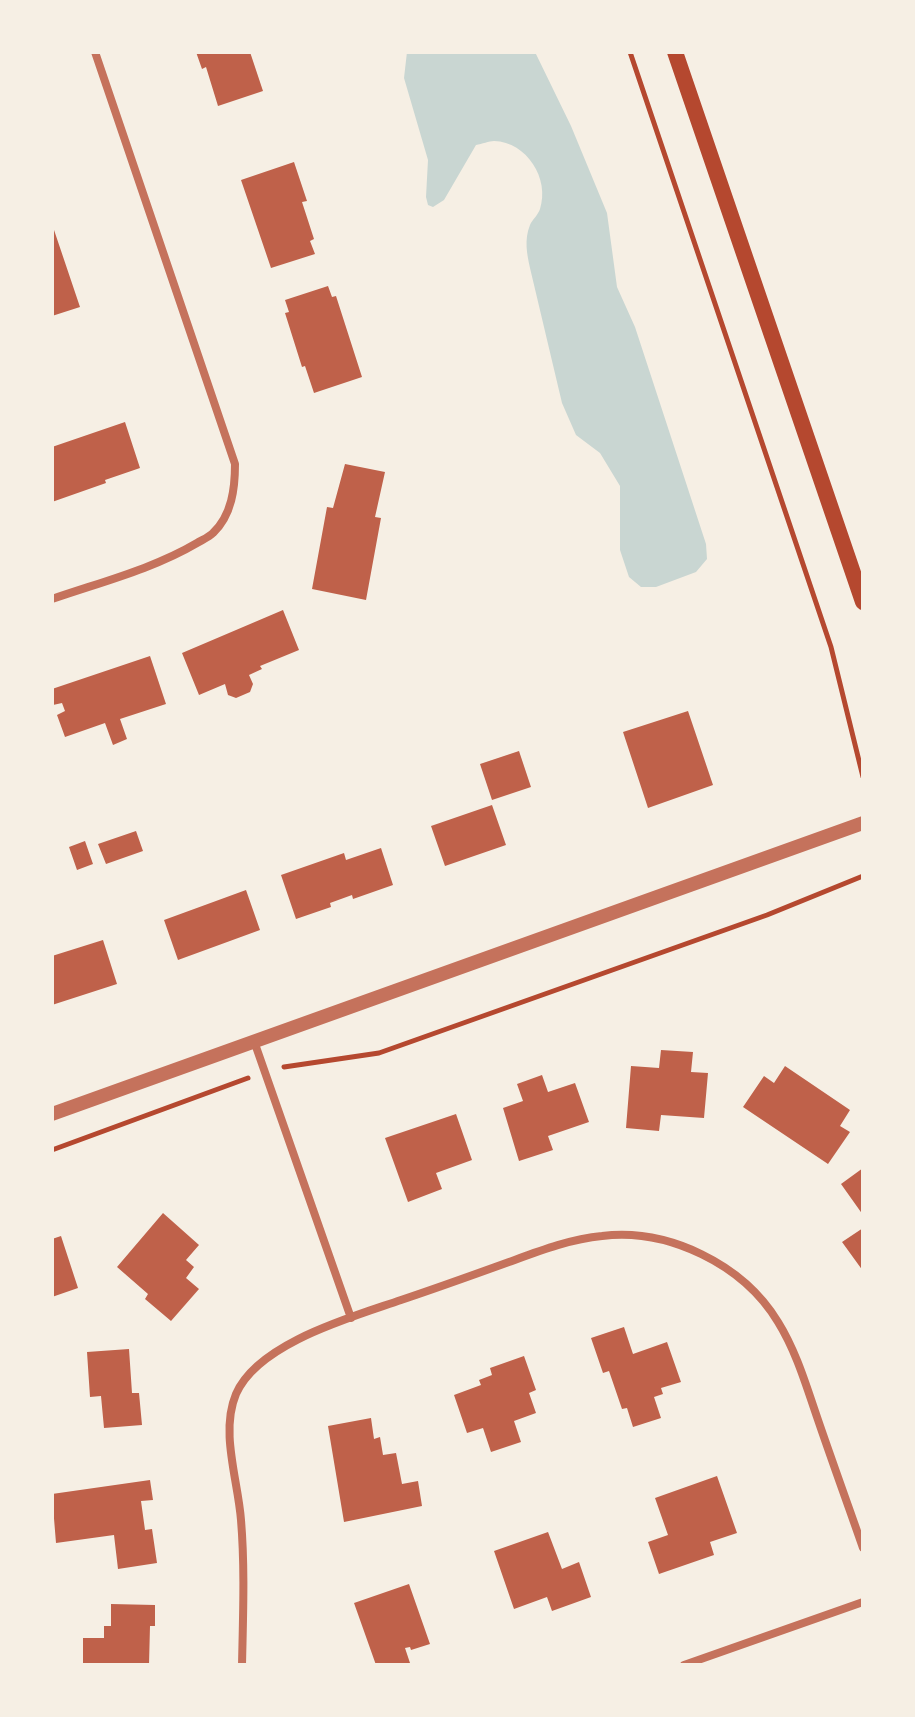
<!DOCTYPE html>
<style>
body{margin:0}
#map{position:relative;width:915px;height:1717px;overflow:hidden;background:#f6efe4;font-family:Quicksand,sans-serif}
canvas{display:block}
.frame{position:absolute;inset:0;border:54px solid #f6efe4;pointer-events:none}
</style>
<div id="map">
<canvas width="915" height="1717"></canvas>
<div class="frame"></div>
</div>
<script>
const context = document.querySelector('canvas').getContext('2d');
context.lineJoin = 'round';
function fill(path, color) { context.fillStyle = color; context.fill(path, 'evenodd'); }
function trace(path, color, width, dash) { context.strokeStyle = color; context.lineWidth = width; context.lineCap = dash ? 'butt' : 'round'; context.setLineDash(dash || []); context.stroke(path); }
const water = new Path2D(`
 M407,52H535L571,126L607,213L617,287L635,327L706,544L707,559L696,572L656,587H641L629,577L620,550V486L600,453L576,435L562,403L530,268C527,254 524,240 530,225C532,220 538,215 540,209C550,179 527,142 494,141C489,141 482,144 476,145L444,200L433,207L428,205L426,197L428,160L404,78Z`);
const building = new Path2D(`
 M196,52H250L263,91L218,106L206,67L202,69Z
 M294,162L307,201L302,202L314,239L310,241L315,254L271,268L241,180Z
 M52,224L80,307L52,316Z
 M328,286L332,297L336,296L362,377L314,393L305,366L302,367L285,313L289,312L285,300Z
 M125,422L140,468L105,480L106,483L52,502V447Z
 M345,464L385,472L375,517L381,518L366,600L312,589L327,507L333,508Z
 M283,610L299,650L260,666L262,669L249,675L253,684L250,692L236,698L228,695L225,684L199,695L182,653Z
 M150,656L166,704L120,719L127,739L113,745L105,723L65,737L57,715L65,711L62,703L53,705L52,689Z
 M688,711L713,785L648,808L623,732Z
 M519,751L531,787L492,800L480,764Z
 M492,805L506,845L445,866L431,826Z
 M136,831L143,851L106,864L98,844Z
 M85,841L93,864L77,870L69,847Z
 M381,848L393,885L353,899L352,895L330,903L331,907L296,919L281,875L344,853L346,860Z
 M246,890L260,930L178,960L164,920Z
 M103,940L117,984L52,1005V956Z
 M661,1050L693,1052L691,1072L708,1073L704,1118L661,1115L659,1131L626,1128L631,1066L659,1068Z
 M785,1066L850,1110L840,1126L850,1132L828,1164L743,1107L764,1076L774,1083Z
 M542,1075L548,1092L575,1083L589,1122L548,1136L553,1150L519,1161L503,1108L523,1101L517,1084Z
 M456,1114L472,1160L436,1173L442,1189L408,1202L385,1138Z
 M863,1168V1215L841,1184Z
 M163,1213L199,1245L186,1260L194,1267L186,1278L199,1289L171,1321L145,1299L148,1294L117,1267Z
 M863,1228V1271L842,1242Z
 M61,1236L78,1288L52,1297V1239Z
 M624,1327L633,1354L667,1342L681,1382L661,1388L663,1394L654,1397L661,1418L633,1427L627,1408L622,1409L609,1371L603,1373L591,1338Z
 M129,1349L132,1393H139L142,1425L104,1428L101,1396L90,1397L87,1352Z
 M524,1356L536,1390L529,1393L536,1413L514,1421L521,1442L491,1452L483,1428L467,1433L454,1395L481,1385L479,1380L492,1375L490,1368Z
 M371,1418L374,1439L380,1437L383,1455L396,1453L402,1484L418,1481L422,1506L344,1522L328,1426Z
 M717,1476L737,1533L710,1542L714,1555L659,1574L648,1542L668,1535L655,1498Z
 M150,1480L153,1500L141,1501L145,1530L152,1529L157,1563L118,1569L114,1535L56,1543L52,1494Z
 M548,1532L562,1569L579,1562L591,1597L552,1611L547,1597L514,1609L494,1551Z
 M409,1584L430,1644L411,1650L410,1647L405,1648L410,1663L376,1665L354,1603Z
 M111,1604L155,1605V1626H150L149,1665H83V1638H104V1626H111Z`);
const path = new Path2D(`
 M630,52L831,647L863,777
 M284,1067L379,1053L767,915L863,876
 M52,1150L248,1078`);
const minor = new Path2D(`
 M52,599C101,582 153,569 197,543C202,540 209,537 213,533C232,515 235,488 235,464L95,52
 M254,1041L351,1318
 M242,1665C243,1617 245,1568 241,1520C238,1480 220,1432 236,1394C258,1343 352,1317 401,1300C437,1288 473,1275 509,1262C539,1251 570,1239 602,1236C668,1228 743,1264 778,1322C796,1351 806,1385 817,1417C832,1461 848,1505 863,1548
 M684,1665L863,1602`);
const tertiary = new Path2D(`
 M52,1114L863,823`);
const secondary = new Path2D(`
 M675,52L863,602`);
fill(water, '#c9d6d2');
fill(building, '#bf614a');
trace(path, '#b5482f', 5);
trace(minor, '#c5725c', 8);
trace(tertiary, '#c5725c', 14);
trace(secondary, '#b5482f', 16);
</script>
